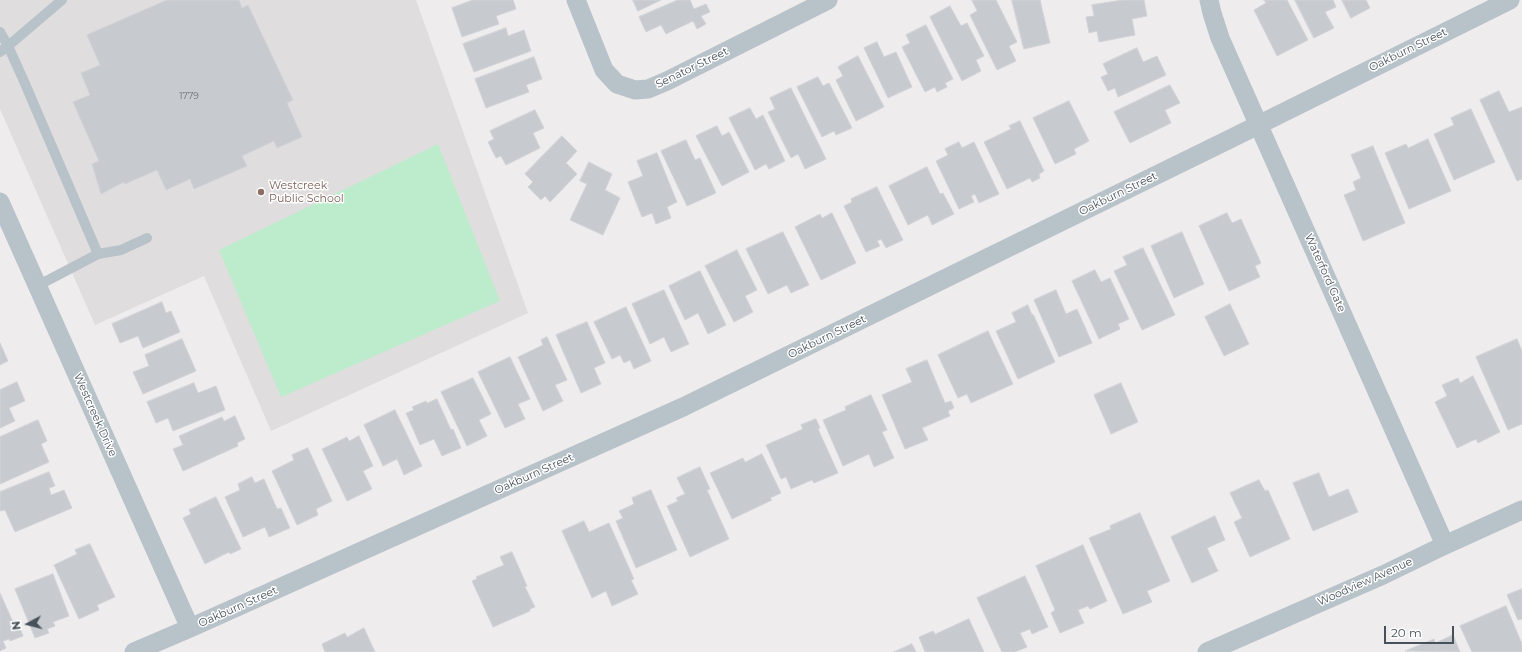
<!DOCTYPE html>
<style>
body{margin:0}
#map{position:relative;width:1522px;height:652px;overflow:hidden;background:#efeced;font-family:Montserrat,sans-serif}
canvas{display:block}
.north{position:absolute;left:8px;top:604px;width:40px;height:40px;-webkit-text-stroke:3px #fff;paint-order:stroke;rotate:263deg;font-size:11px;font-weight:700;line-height:16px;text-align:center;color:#465159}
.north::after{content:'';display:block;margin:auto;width:14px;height:18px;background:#465159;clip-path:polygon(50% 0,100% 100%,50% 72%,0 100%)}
.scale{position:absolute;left:1384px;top:626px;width:70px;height:18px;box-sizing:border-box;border:2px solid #465159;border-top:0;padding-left:5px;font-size:12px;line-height:14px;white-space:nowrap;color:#465159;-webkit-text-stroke:3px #fff;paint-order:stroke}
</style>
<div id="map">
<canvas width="1522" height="652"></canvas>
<div class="north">N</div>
<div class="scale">20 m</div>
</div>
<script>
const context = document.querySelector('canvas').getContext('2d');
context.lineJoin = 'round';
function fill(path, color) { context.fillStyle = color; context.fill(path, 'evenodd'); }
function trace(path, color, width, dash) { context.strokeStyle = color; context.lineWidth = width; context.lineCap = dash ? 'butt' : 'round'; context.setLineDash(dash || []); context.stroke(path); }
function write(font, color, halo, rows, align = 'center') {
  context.font = font + ' Montserrat,sans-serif'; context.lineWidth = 3; context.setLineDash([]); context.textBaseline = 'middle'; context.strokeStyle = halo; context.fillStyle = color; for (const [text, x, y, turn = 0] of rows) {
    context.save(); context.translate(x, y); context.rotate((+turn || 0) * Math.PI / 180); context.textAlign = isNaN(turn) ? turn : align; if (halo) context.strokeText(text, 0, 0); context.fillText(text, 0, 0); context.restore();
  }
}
const education = new Path2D(`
 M0,0H416L528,313L271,431L204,276L95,325L0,109Z`);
const green = new Path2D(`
 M438,144L500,301L281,397L219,250Z`);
const building = new Path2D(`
 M167,0H239L242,8L248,5L293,100L287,103L302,137L277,148L274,141L242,156L247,166L194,189L190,179L166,190L157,170L125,184L124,182L101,194L92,164L99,161L73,102L90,95L81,73L100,65L87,35Z
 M473,0H513L516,9L496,16L499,24L462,37L452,8Z
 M633,0H661L638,11Z
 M678,0H690L694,9L706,4L710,12L701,16L706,24L697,29L693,21L666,34L661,25L646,32L639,17Z
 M972,0H996L1017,42L1009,46L1016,61L997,70L970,15L977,11Z
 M1012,0H1040L1050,43L1024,49Z
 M1123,0H1144L1147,16L1132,19L1135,35L1099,42L1097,31L1089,33L1086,17L1094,16L1092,5Z
 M1264,0H1287L1308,40L1277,56L1254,10L1266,3Z
 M1295,0H1333L1336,7L1325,12L1334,28L1314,38Z
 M1342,0H1366L1370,8L1351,18Z
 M950,6L961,26L967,23L984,56L976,60L981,71L962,81L930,17Z
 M926,25L953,79L945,83L947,87L937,92L935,87L925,92L902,47L910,43L906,35Z
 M506,28L508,36L524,30L531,51L474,72L463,44Z
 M877,42L884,57L896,52L912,87L888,98L864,48Z
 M1137,48L1143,62L1157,56L1166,75L1118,97L1115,88L1108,91L1101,77L1108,74L1103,64Z
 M858,56L884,107L856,121L836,80L843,76L838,67Z
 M534,57L542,79L526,85L529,92L486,108L475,79Z
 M818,77L823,86L829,83L852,128L836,135L834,131L822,137L797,87Z
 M1170,85L1180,103L1165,110L1171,123L1130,143L1114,112Z
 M791,88L826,159L805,169L798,154L791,158L768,112L775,109L770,98Z
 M1499,91L1509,112L1522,107V179L1517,181L1480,100Z
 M1069,101L1089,141L1074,149L1076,154L1055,164L1033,118Z
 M750,108L756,119L763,115L785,161L769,169L766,164L755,170L729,118Z
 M1471,109L1495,162L1454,180L1434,134L1454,125L1451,118Z
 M535,110L544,128L533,133L540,148L506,165L501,156L496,158L488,142L494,139L490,131Z
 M1020,121L1044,171L1039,174L1040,178L1032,182L1030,178L1007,189L984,142L1011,129L1009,126Z
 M717,126L722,136L729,132L749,172L722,186L696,136Z
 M562,136L577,151L566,163L577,174L550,202L545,196L541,200L528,187L533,182L525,174Z
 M1428,139L1451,191L1409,209L1385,153L1406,144L1408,148Z
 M686,140L695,160L700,158L716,193L687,206L661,151Z
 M959,142L962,148L974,142L999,194L979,203L975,194L971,196L974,202L959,209L936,161L948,155L945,149Z
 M1373,146L1405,223L1363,241L1344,195L1356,190L1353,182L1361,178L1351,155Z
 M657,153L677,202L667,207L671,218L656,224L652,213L642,217L628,182L643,176L637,161Z
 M589,162L612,174L605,190L620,198L603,235L570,220L587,184L580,181Z
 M927,167L940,194L943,193L954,214L932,225L928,215L908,225L889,186Z
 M877,187L903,240L886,248L881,239L877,241L880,246L866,252L844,206L852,202L851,199Z
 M832,213L856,263L821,280L795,227L820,214L822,218Z
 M1227,213L1232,223L1241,219L1261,263L1255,266L1260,277L1229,291L1199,226Z
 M783,232L809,285L791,293L787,285L768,294L746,249Z
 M1182,232L1204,284L1174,298L1151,246Z
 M1143,248L1175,315L1142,330L1114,271L1127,265L1123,257Z
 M737,250L757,290L745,296L753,312L734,322L705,266Z
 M1095,270L1101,282L1110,278L1129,319L1118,324L1120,329L1099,339L1072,281Z
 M700,271L726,325L708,334L698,313L685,320L669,286Z
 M664,290L689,344L671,352L664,337L650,344L632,304Z
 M1056,290L1066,314L1077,309L1092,343L1059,357L1034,300Z
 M162,302L166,313L171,311L180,332L143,348L138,336L120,343L112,324Z
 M1230,304L1249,344L1224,356L1205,317Z
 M1028,305L1032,315L1033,314L1055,362L1018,379L996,331L1016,322L1012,313Z
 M626,307L651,361L634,369L630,360L624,363L620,355L612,359L594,322Z
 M587,322L605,363L594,368L601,384L581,393L556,335Z
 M988,331L1013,384L971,403L967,394L958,398L938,355Z
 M547,337L567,380L555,385L563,401L543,411L518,357L543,345L541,340Z
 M182,339L196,371L143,394L133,372L149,366L145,355Z
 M1517,339L1522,351V424L1508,430L1476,357Z
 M0,343L8,361L0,365Z
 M510,357L530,399L518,404L525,419L505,428L478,372Z
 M927,360L945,403L951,401L954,408L948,411L950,416L922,428L928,440L905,449L882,395L912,382L906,369Z
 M1473,376L1500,432L1478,443L1476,439L1457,448L1435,402L1447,396L1442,385L1458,378L1460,383Z
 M473,378L491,414L479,420L487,436L467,446L441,392Z
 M17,382L25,401L9,408L15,421L0,428V390Z
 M194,383L198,393L216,386L225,410L173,431L168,418L156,423L147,402Z
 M1121,383L1138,422L1111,434L1094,395Z
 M871,395L887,430L882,432L894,458L874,467L869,454L843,466L823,420L846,410L845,407Z
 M437,399L451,430L453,429L461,448L442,456L434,439L420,445L406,413L414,410L412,407L426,401L427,403Z
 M395,410L422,466L404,475L397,459L383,466L364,425Z
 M235,416L245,439L237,443L238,446L183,471L173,449L183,445L179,436L222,417L224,421Z
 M816,419L820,428L818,429L838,473L814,483L812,480L791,489L786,477L781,479L766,445L803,429L801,425Z
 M38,420L47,441L41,444L49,462L0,484V437Z
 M359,436L373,466L363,471L372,489L347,501L322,449L347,437L349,441Z
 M308,448L332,501L316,509L318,515L297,525L272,471L294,460L292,455Z
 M762,454L781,493L770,498L772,500L732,519L710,473L743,458L745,462Z
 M700,467L710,489L707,490L729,539L690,557L667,506L678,501L676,498L685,494L677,478Z
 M49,472L55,486L49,488L51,495L64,490L72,508L15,532L5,510L0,511V492Z
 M1319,473L1329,497L1348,489L1358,512L1313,531L1293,483Z
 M252,477L255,483L264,479L277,509L281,508L290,528L269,537L265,527L243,537L225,497L240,490L238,484Z
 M1259,480L1265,491L1268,490L1290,539L1250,557L1234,522L1242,518L1230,493Z
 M651,490L677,550L636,568L616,521L623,518L619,511L634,504L632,498Z
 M216,497L241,549L230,554L229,552L205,564L183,518L191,514L189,510Z
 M1140,513L1170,581L1147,591L1152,602L1123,614L1089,538L1111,529L1110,526Z
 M1215,516L1225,540L1207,548L1218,571L1192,583L1171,537Z
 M584,521L589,532L609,523L634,579L631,580L638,594L612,606L606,591L592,598L562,531Z
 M90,544L115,597L97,605L99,610L79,619L54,565L77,554L75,550Z
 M1083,545L1107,601L1090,609L1088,606L1078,610L1084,623L1060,633L1051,613L1055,610L1036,566Z
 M512,552L527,586L525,587L535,607L530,609V611L493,627L472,581L477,579L476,577L504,565L500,557Z
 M53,574L69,616L53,622L55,626L47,629L49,633L35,638L15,589Z
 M1025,576L1048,627L1032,634L1030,629L1020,633L1027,647L1015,652H1002L977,598Z
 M1522,589V619L1518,620L1507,595Z
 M0,593L13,622L17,621L23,636L10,641L9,639L3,641L6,648L0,651Z
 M1506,606L1522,644V652H1472L1460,626Z
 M969,619L984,652H925L919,637L933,631L935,634Z
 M364,628L375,652H325L322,644L345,633L347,637Z
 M1453,635L1460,652L1405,651L1434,639L1435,643Z
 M912,644L916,652H894Z`);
const service = new Path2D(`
 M0,32L8,46L23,79L98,254L37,286
 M0,52L8,46L62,0
 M98,254L121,250L147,238`);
const minor = new Path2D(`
 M576,0L604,70L617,84L635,90L648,89L667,81L828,0
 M1209,0L1212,13L1220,38L1445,545
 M0,202L190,628
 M134,652L190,628L683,407L1230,139L1510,0
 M1207,652L1383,575L1445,545L1522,510`);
const markers = [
 [261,192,4,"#8d6e63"]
];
const numberNames = [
 ["1779",189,96]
];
const streetNames = [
 ["Oakburn Street",1408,50,-26],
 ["Senator Street",692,68,-26],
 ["Oakburn Street",1118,194,-26],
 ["Waterford Gate",1325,273,66],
 ["Oakburn Street",827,337,-26],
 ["Westcreek Drive",95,415,66],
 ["Oakburn Street",534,474,-24],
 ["Woodview Avenue",1365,582,-24],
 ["Oakburn Street",238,607,-24]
];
const educationNames = [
 ["Westcreek",269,186],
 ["Public School",269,199]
];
fill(education, '#e0ddde');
fill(green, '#bceccc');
fill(building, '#c7cacf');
trace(building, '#d1d3d8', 1);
trace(service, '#b8c2c9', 10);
trace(minor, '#b8c2c9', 19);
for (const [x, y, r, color] of markers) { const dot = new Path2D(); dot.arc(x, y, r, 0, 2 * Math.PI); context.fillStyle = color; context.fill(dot); trace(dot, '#fff', 1.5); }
write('9px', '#666f76', null, numberNames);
write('11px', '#465159', '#fff', streetNames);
write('11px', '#785e54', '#fff', educationNames, 'left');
</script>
